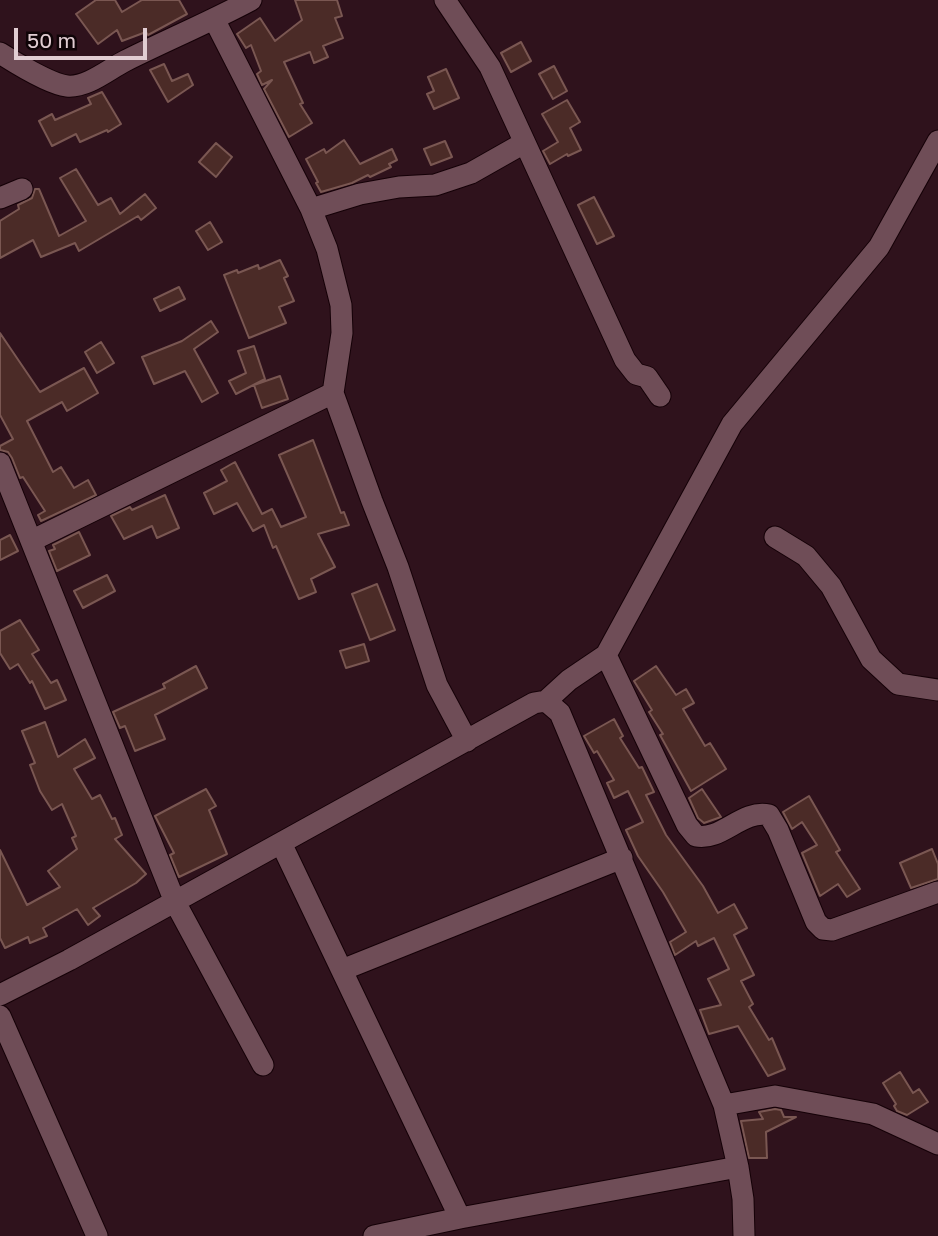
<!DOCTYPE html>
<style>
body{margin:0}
#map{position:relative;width:938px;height:1236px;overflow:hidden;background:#2f121c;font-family:"Golos Text",sans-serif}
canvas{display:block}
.scale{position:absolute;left:14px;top:28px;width:133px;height:32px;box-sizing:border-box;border:4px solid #e1cdd2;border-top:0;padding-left:9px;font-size:21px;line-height:24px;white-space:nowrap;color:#e1cdd2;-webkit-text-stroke:5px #0f0407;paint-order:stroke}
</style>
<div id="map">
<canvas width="938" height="1236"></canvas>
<div class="scale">50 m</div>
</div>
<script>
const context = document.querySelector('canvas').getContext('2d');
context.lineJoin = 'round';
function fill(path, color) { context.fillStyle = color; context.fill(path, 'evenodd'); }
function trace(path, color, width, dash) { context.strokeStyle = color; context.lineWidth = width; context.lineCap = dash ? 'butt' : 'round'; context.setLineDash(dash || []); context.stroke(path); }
const building = new Path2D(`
 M96,0H115L122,12L142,0H179L187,14L148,35L146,32L122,41L117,30L98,44L76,14Z
 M295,0H337L342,16L335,18L343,38L323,46L328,57L314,63L310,52L284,62L303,103L300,104L312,123L289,137L264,89L272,80L262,85L257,74L261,71L251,45L246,48L237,34L260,18L275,41L302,20Z
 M521,42L531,61L511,72L501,53Z
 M164,64L172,81L188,74L193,85L168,102L150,70Z
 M554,66L567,91L553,99L539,74Z
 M446,69L459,98L434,109L427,94L434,91L428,77Z
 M102,92L121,124L108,132L107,130L80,142L76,134L52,146L39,121L52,114L55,120L91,104L88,98Z
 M567,100L580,122L570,128L581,150L568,156L567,154L550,164L543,151L558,142L542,114Z
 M344,140L360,164L392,149L397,160L389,164L391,167L370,177L368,175L352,183L321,192L316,183L318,182L306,159L324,149L326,153Z
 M445,141L452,157L431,165L424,149Z
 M216,143L232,157L216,177L199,162Z
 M76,169L98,205L111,198L120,214L145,194L156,208L141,220L138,216L79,251L75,243L41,257L33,240L0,258V221L19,209L18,205L32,198L35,189H39L59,236L86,221L60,178Z
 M594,197L614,236L597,244L578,205Z
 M210,222L222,242L208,250L196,231Z
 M280,260L288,276L284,278L294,301L279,307L286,323L249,338L224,275L237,270L238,273L258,265L259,269Z
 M179,287L185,299L160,311L154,299Z
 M211,321L218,332L194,349L218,393L202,402L185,371L154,384L142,357L182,341Z
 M0,333L40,392L84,368L98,393L67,411L62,402L27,421L53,472L61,467L74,488L88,480L96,495L41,521L38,515L45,511L23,477L20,478L12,458L8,452L0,450V446L13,439L0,415Z
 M101,342L114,363L97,373L85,352Z
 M254,346L265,379L236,394L229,381L246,373L238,351Z
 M280,376L288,399L262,408L254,385Z
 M313,440L341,513L344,512L349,525L318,534L335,567L311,579L316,592L299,599L276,546L273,548L264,525L253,531L237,503L214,514L204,493L227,481L221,470L235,462L262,514L272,509L281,527L306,517L279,455Z
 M165,495L179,528L157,538L152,526L124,539L111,516L130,507L132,510Z
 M79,532L90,555L57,571L49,551L55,549L53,545Z
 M10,535L18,551L0,560V540Z
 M107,575L115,591L83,608L74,591Z
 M377,584L395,630L370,640L352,594Z
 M20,620L39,650L32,654L51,683L57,680L66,700L45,709L32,681L30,683L18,664L10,669L0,653V631Z
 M364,644L369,661L346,668L340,651Z
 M196,666L207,688L155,715L165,739L135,751L125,726L120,728L113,712L165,688L163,684Z
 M656,666L676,695L686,689L694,703L683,709L705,746L710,743L726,769L691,791L660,735L663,734L649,712L652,710L634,681Z
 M614,719L623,736L620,738L639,768L642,767L654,792L646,795L666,835L703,886L718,913L734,904L747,928L734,935L754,975L741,981L753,1004L749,1007L769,1040L772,1038L785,1069L768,1076L738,1026L709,1034L700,1010L721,1005L708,979L729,969L714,938L698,946L696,941L675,955L670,942L686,932L663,892L638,856L626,830L643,822L628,791L614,798L607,783L614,780L597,751L594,753L584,736Z
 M45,722L58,757L85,739L95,758L74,769L92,799L100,795L112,819L115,818L122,835L115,839L146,874L136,883L93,908L100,916L88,925L77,909L43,928L47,936L30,943L28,937L5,948L0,938V850L27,905L60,887L48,871L77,849L72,838L76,836L62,804L52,810L40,791L30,765L35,763L22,731Z
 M206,789L216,806L209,810L227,854L179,877L170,855L174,853L155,816Z
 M702,789L721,817L704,823L698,818L689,798Z
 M809,796L840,850L836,852L860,889L847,897L838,884L820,896L802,853L817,845L802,822L792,829L783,812Z
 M932,849L938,864V879L911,888L900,863Z
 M900,1072L913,1093L919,1089L928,1102L907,1115L897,1111L894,1106L896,1104L883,1083Z
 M775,1109L781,1110L784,1117H796L766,1132L767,1158H749L741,1121L763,1119L759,1112Z`);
const minor = new Path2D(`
 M445,0L490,67L625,360L636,374L647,377L660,396
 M214,19L311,209L327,249L341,305L342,333L333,393L372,501L398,567L437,685L467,741
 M0,53C14,62 50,84 67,86C87,88 109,69 125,61C167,40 210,22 251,0
 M0,198L22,189
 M311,209L360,194L399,187L435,185L471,173L524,143
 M0,463L175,902L263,1065
 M775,537L806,556L831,586L871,659L898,684L938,690
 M31,541L333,393
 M606,655L732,424L879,247L938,141
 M546,701L569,680L606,655L687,825L696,836C722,841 742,809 769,815L778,830L816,922L823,929L832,930L938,892
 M281,843L460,1218L738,1167
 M342,970L622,858
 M0,995L69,960L534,703L546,701L560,713L724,1105L738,1167L743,1199L744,1236
 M0,1016L97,1236
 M724,1105L775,1096L873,1114L938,1144
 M374,1236L460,1218`);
fill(building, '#4b2b27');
trace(building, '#7a5752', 2);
trace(minor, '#150107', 23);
trace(minor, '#6f4d57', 21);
</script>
